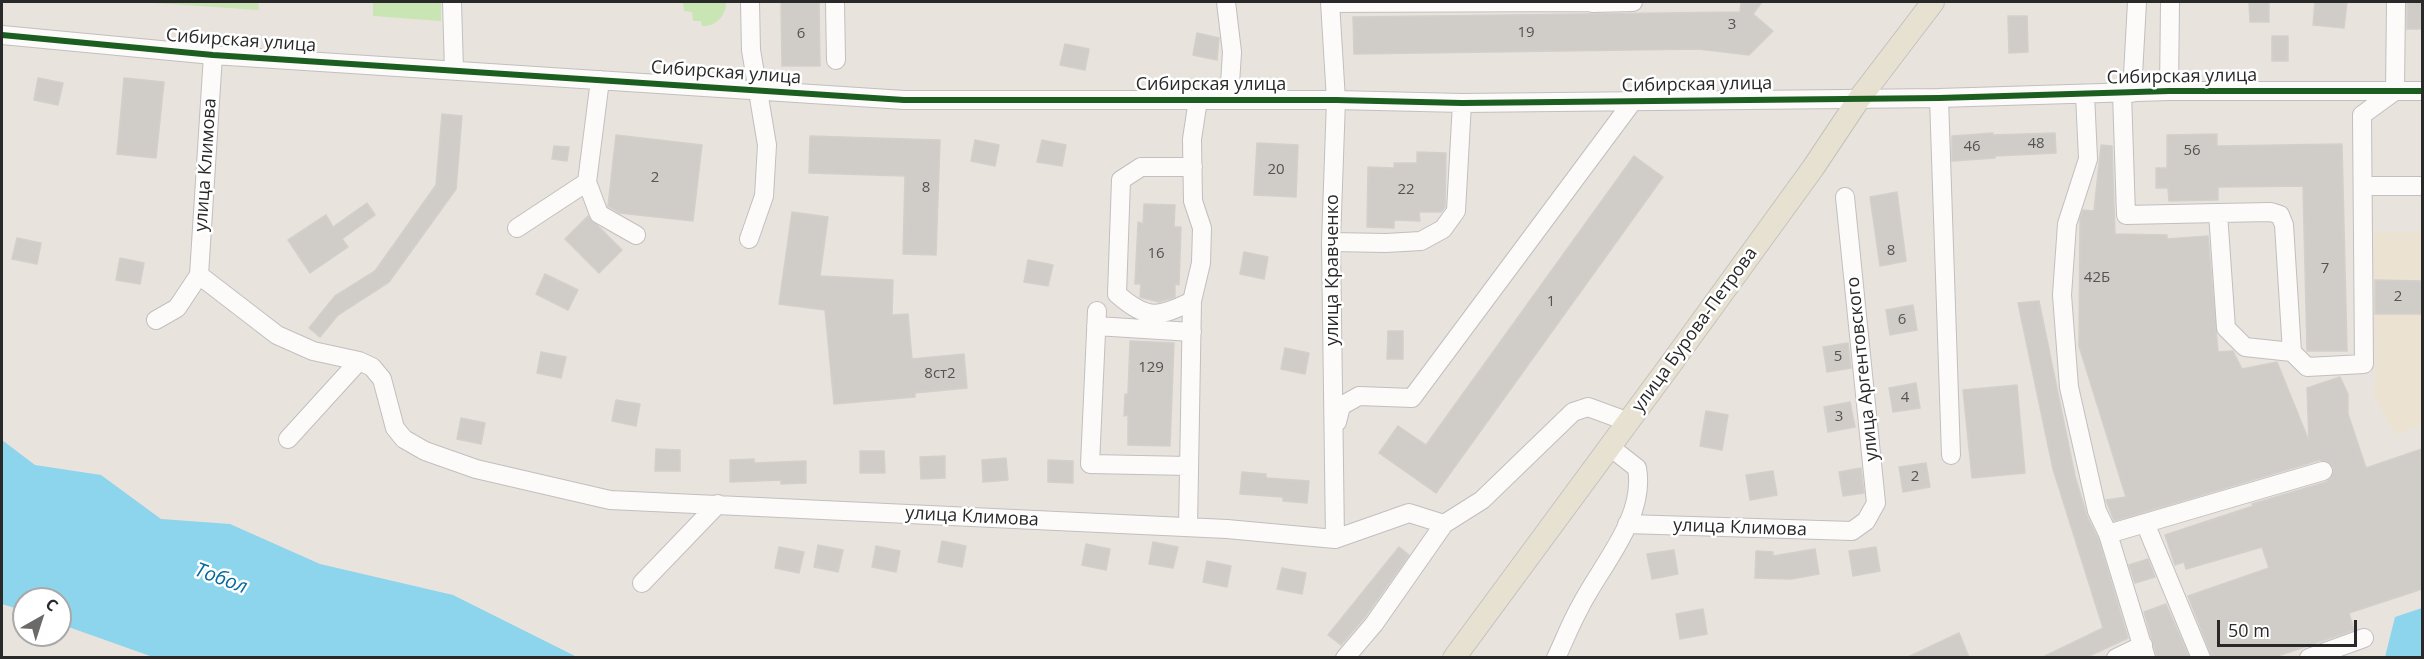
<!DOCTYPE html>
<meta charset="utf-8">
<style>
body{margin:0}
#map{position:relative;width:2424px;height:659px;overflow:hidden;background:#e8e3dd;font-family:"Open Sans",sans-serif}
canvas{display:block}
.frame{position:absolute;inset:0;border:3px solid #292929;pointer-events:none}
.north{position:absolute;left:12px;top:587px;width:60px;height:60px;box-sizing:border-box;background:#fff;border:2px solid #a9a9a9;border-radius:50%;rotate:39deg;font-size:16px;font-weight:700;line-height:24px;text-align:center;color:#292929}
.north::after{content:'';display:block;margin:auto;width:21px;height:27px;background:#6c6a68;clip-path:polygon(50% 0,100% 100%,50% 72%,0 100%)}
.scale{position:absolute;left:2217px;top:620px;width:140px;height:27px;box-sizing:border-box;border:3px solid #292929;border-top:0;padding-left:8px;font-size:18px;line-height:21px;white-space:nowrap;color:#292929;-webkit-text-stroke:4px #fff;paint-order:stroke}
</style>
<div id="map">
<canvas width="2424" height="659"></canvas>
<div class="frame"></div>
<div class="north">С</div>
<div class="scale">50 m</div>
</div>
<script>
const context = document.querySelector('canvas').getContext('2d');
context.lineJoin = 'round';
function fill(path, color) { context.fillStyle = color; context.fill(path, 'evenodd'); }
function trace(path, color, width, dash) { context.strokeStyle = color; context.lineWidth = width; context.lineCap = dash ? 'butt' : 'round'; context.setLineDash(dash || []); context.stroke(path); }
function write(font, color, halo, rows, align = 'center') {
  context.font = font + ' "Open Sans",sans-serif'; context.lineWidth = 5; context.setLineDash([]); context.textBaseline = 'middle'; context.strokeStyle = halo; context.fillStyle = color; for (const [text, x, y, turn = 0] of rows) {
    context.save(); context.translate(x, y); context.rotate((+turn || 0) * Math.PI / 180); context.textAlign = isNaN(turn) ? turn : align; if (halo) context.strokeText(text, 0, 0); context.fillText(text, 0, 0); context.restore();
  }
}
const education = new Path2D(`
 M2374,232H2422V424L2396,435L2375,398Z`);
const green = new Path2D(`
 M139,2H258L259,10Z
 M373,2H441V21L373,16Z
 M683,2L726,3C726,16 715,27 702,26L701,21H693L692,12L684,11Z`);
const water = new Path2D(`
 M2,440L35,465L101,475L161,519L230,524L320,564L453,595L577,657H153L60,624V599H24V611L2,604Z
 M2422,608V657H2385L2395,617Z`);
const building = new Path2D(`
 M781,2H819L820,66H782Z
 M1741,2H1762L1753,14L1773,31L1749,55L1698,49L1354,54L1353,17L1740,12Z
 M2249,2H2269V22H2250Z
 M2315,2H2347L2344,28L2313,25Z
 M2407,2H2422V29H2407Z
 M2008,16H2027L2028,52L2009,53Z
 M1197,33L1219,38L1217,60L1193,55Z
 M2272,36H2288V61H2272Z
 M1065,44L1089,49L1085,70L1060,65Z
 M38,78L63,83L58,105L34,100Z
 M124,78L164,82L156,158L117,154Z
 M442,114L462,116L456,189L389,282L338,315L320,337L309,328L335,296L375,271L436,185Z
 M1993,133V135L2055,133L2056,153L1995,156V158L1952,161V136Z
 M2217,134V146L2342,144L2347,351H2307L2303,186L2218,187V200L2169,201L2168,188H2156V168H2167V135Z
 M616,135L702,145L693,221L620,213L608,206Z
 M810,136L940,140L936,255L903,254L905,176L809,173Z
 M975,140L999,145L995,166L971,161Z
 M1042,140L1066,145L1062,166L1037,162Z
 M1257,143L1298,145L1296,197L1254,195Z
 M2101,145L2112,146L2115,234L2167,235V239L2208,236L2218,352L2233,351L2242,369L2277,362L2309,441L2307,388L2340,377L2348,394V414L2366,468L2422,449V589L2349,613L2354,630L2275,657H2212L2188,596L2269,568L2262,547L2186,569L2184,562L2175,565L2165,535L2253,506L2252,504L2326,482L2331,478L2334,468L2330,463L2320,460L2114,521L2106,500L2126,497L2079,346L2080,219L2083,210L2094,211Z
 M554,146L569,147L567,161L552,159Z
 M1417,152L1446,153L1445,207L1441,212H1419L1420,221L1394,220V228L1367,227L1368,167L1394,168V163H1417Z
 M1634,156L1663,177L1436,493L1379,453L1398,426L1426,445Z
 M1897,192L1906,261L1880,266L1870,197Z
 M367,203L375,215L342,239L348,247L310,273L288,240L326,215L333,227Z
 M1144,204L1175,205L1174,227H1181L1179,285L1175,284V297L1159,302L1140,297L1141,284H1135L1138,222L1143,224Z
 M792,212L828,217L820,276L893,280L892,315L908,314L912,359L964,354L967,388L915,393V397L834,404L825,310L779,304Z
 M588,216L622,250L599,273L565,239Z
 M17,238L41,243L37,264L12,259Z
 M1244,252L1268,257L1264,279L1240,274Z
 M120,258L144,263L140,284L116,280Z
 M1028,260L1053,265L1048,286L1024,282Z
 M545,274L578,290L568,310L536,294Z
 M2375,280L2422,281V314H2375Z
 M2039,301L2075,476L2087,516L2098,538L2128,638L2087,657H2043L2103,628L2053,469L2018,303Z
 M1913,305L1917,330L1890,335L1886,310Z
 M1388,331H1403V359H1387Z
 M1130,341L1174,343L1170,446L1128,445V415L1124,416L1125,394H1128Z
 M1848,343L1851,368L1827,372L1823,347Z
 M1285,348L1309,353L1305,374L1281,369Z
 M541,352L566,357L561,378L537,373Z
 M1916,383L1920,408L1893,412L1889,388Z
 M2017,385L2025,473L1972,478L1963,390Z
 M616,400L640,404L636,426L612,421Z
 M1850,402L1855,427L1828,432L1824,407Z
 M1706,411L1728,415L1722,450L1700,446Z
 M461,418L485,423L481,444L457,439Z
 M656,449L680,450V471H655Z
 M860,451H884L885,473H860Z
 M945,456V478L921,479L920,457Z
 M1006,458L1008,480L983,482L982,460Z
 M754,459V463L806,461V483L781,484V480L730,482V460Z
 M1048,460L1073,461V483L1048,482Z
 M1926,463L1930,487L1903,492L1899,467Z
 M1861,468L1864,493L1843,496L1839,472Z
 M1773,471L1777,495L1750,500L1746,475Z
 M1242,472L1266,474V478L1309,481L1307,503L1283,501V497L1240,494Z
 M942,541L966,546L962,567L938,562Z
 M1153,542L1178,547L1173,568L1149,564Z
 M1086,544L1110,549L1106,570L1082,565Z
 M818,545L843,550L838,572L814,567Z
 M876,546L900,551L896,572L872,567Z
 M779,547L804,552L799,573L775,568Z
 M1399,547L1409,555L1365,617L1341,645L1328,635Z
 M1876,547L1880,571L1853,576L1849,551Z
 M1815,549L1819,574L1791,579L1755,578L1756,551L1773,552V556Z
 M1674,550L1678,574L1652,579L1647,554Z
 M2148,559L2155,577L2135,583L2129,565Z
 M1207,561L1231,566L1227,587L1203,582Z
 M1282,568L1306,573L1302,594L1277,589Z
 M2166,604L2189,657H2157L2144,612Z
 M1703,609L1707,634L1680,639L1676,614Z
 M1959,633L1969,657H1908Z`);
const minor = new Path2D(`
 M452,2L454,70
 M835,2L836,60
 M1226,2L1232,52L1229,100
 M1330,2L1336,100L1331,242L1335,539
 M1330,3L1592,2
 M1592,3L1633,2
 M2,35L213,55L904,100H1336L1462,103L1939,98L2169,91H2422
 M600,80L587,182L599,214L636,235
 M2169,91L2170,2
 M2122,93L2126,215L2218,213L2226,328L2245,347L2292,352L2307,367L2364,364L2362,115L2395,91L2396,2
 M2132,93L2137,2
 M2085,94L2088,159L2067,224L2062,295L2069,387L2097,511L2108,534L2323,471
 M1939,98L1951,455
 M1193,167H1141L1121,180L1117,294C1147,320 1158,318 1192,301L1201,263L1202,228L1193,201L1192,139L1198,100
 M2363,186H2422
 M2218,213L2271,212L2280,215L2284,225L2292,352
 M517,228L587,182
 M749,239L764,196L767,145L751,50L750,2
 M1331,242L1386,243L1421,241L1443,229L1456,211L1462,103
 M199,275L277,335L313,351L359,361L372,367L382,379L395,428L404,439L425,451L476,469L610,500L1227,529L1335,539L1409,513L1444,524L1482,500L1573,412L1588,407L1629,422
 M1097,311L1090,464L1189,466
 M156,320L177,308L199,275L213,55
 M1096,326L1192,332
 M1337,422L1341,406L1359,396L1412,398L1633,101
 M288,439L359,361
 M2145,523L2201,658
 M1627,524L1852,531L1866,521L1876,503L1845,197
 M1188,527L1192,301
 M2108,534L2146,658
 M642,583L718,504
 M1345,658L1374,624L1444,524
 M1556,658C1564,641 1571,623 1580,607C1601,565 1646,518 1637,468L1610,447
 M2116,658L2143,645
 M2309,658L2364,638`);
const major = new Path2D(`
 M1454,658L1673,361L1813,168L1859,99L1933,2`);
const cycleway = new Path2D(`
 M2,35L213,55L904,100H1336L1462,103L1939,98L2169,91H2422`);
const numberNames = [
 ["3",1732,25],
 ["19",1526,33],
 ["6",801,34],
 ["48",2036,144],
 ["46",1972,147],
 ["56",2192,151],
 ["20",1276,170],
 ["2",655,178],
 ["8",926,188],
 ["22",1406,190],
 ["8",1891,251],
 ["16",1156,254],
 ["7",2325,269],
 ["42Б",2097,278],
 ["2",2398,297],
 ["1",1551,302],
 ["6",1902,320],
 ["5",1838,357],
 ["129",1151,368],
 ["8ст2",940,374],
 ["4",1905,398],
 ["3",1839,417],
 ["2",1915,477]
];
const streetNames = [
 ["Сибирская улица",241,41,4],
 ["Сибирская улица",726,73,4],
 ["Сибирская улица",2182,77,-1],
 ["Сибирская улица",1211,85],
 ["Сибирская улица",1697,85,-1],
 ["улица Климова",206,165,-86],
 ["улица Кравченко",1333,270,-90],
 ["улица Бурова-Петрова",1695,330,-54],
 ["улица Аргентовского",1863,369,-96],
 ["улица Климова",972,517,3],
 ["улица Климова",1740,528,2]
];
const waterNames = [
 ["Тобол",221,579,20]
];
fill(education, '#ece2d1');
fill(green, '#c9e5b4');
fill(water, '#8dd4ed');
fill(building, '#d0cdc9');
trace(building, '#d3cfca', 1.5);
trace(minor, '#c1bfbf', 20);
trace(major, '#c4c2c0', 24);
trace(minor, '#fcfbfa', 18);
trace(major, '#e7e1d1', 22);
trace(cycleway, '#1b5e20', 6);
write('15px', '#545352', null, numberNames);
write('18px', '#292929', '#fff', streetNames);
write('italic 20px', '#066a9f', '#fff', waterNames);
</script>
